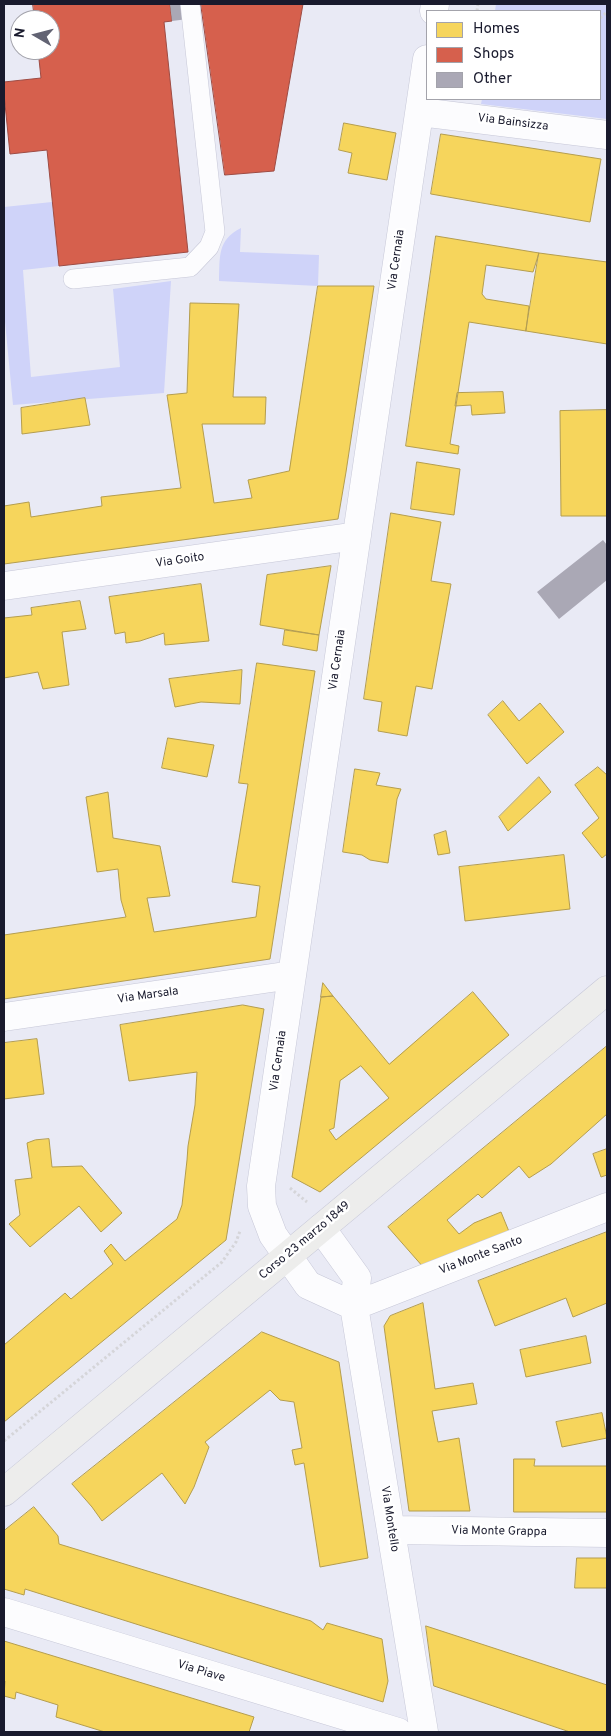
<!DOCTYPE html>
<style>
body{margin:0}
#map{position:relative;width:611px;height:1736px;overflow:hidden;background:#e9eaf5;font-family:Overpass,sans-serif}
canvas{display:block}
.frame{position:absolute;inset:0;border:5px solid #191a2d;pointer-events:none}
.legend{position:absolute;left:426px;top:10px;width:175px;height:90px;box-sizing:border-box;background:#fff;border:1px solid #a3a3ab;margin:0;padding:6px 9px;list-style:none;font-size:15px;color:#191a2d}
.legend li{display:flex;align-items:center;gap:10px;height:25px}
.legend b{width:25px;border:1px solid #a3a3ab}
.north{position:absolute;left:10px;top:10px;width:50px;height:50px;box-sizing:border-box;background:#fff;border:1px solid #a3a3ab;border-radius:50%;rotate:278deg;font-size:14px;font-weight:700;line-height:20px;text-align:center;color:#191a2d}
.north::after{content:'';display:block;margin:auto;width:18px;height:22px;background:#626373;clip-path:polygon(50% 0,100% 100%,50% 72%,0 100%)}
</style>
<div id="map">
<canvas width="611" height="1736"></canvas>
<div class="frame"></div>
<ul class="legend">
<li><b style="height:14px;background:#f6d55c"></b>Homes</li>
<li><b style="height:14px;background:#d6604d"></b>Shops</li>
<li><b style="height:14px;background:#aaa8b5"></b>Other</li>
</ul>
<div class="north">N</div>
</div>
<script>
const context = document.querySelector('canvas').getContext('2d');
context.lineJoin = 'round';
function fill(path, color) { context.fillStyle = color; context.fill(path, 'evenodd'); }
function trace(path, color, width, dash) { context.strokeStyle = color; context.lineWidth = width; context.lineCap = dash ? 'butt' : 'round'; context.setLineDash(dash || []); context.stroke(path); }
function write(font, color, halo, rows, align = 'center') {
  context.font = font + ' Overpass,sans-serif'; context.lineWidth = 5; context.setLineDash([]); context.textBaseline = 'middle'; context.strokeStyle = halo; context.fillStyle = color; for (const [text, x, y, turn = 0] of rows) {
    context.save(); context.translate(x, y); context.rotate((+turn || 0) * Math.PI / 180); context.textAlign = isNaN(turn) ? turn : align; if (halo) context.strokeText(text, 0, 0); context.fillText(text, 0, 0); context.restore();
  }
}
const green = new Path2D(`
 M496,4H607V119L481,104L482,99H600V11H495Z
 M52,202L59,266L23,270L31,377L120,367L113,289L171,281L164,393L13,405L4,311V206V207Z
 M241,228L240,252L319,255L318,286L219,281C220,257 217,240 241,228Z`);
const homes = new Path2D(`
 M344,123L396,133L387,180L348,173L352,153L339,150Z
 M441,134L601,159L590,222L431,194Z
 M436,236L539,253L533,272L486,265L482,294L486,299L529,306L526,331L469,322L450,444L459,446L458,454L406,446Z
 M539,253L607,262V344L526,331Z
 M318,286H374L346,472L338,519L4,564V506L29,502L31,517L102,506L101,497L181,488L167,395L187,393L190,303L239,304L233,397H266L265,424H202L214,503L252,498L248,480L289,471Z
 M503,392L505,413L472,415L471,405L455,406L457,393Z
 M85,398L90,425L22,434L21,408Z
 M607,410V516H561L560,411Z
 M417,462L460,469L454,515L411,509Z
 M391,513L441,522L431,581L451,584L432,689L416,686L407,736L378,731L382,702L364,699Z
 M331,566L319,635L260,625L267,575Z
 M201,584L209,641L165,645L164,633L140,641L126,643L125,632L115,634L109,597Z
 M80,601L86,629L62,632L69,685L43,689L38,672L4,678V618L32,615L31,608Z
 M285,630L319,635L317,651L283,645Z
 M257,663L315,671L270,959L4,999V935L126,917L121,900L118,869L97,872L86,797L108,792L113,838L160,846L170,896L147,898L154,932L256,917L260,886L232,882L248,784L239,783Z
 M242,670L240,704L201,702L175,707L169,679Z
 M503,701L519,721L540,703L564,732L527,764L488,715Z
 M168,738L214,745L207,777L162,768Z
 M598,767L607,775V854L602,858L582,833L599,818L575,785Z
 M355,769L380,773L376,785L401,789L397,799L388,863L370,860L362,855L343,852Z
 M539,777L551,792L508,831L499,817Z
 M446,831L450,853L438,855L434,835Z
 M564,855L570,909L465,921L459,867Z
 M323,983L333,996L321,997Z
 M473,992L509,1035L320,1192L292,1177L321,997L333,996L389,1064ZM361,1066L389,1098L336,1140L329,1130L334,1128L340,1081Z
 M243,1005L264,1009L226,1240L4,1422V1345L65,1293L71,1299L113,1264L104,1251L111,1244L125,1261L177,1219L182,1205L187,1160L188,1146L195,1105L197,1072L129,1081L120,1025Z
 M37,1039L44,1094L4,1099V1043Z
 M607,1046V1114L551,1164L529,1178L519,1166L482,1198L478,1194L447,1220L459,1234L474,1223L501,1212L510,1234L424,1268L388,1227Z
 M49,1139L52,1167L82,1166L122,1213L101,1232L79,1206L30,1247L9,1224L20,1215L15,1180L32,1178L27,1143L35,1140Z
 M607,1149V1175L601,1177L593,1154Z
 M607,1232V1303L573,1317L566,1298L495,1326L478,1281Z
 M423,1303L435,1389L473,1383L477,1404L432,1411L438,1442L459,1438L470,1511H409L384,1326L390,1316Z
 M262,1332L339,1362L368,1558L320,1567L304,1463L295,1465L292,1450L302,1448L294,1402L280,1400L270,1390L205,1442L209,1447L194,1487L185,1504L162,1473L102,1521L92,1507L72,1484Z
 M586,1336L591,1363L526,1377L520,1350Z
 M602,1413L607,1438L562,1447L556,1422Z
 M514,1459H535L534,1466H607V1512H514Z
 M34,1507L58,1536L59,1544L311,1621L323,1630L327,1623L382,1639L388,1681L383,1702L25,1589L24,1595L4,1589V1531Z
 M577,1558H607V1588H575Z
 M426,1626L607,1685V1732H570L434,1686Z
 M4,1641L254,1717L249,1732H105L56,1717L58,1705L16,1692L15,1699L4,1696L5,1681L4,1680Z`);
const shops = new Path2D(`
 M33,4H170L172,21L164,22L188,252L59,266L47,150L10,154L4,94V82L41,78L38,50H50V20H35Z
 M201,4H303L274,171L225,175Z`);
const building = new Path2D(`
 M170,4H186L188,19L172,21Z
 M603,540L607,545V580L559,619L537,592Z`);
const path = new Path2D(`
 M477,11L478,4
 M600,18L607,12
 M290,1188L307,1202
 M4,1441L222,1262L236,1242L240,1231`);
const lane = new Path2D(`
 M73,279L190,267L209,247L215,232L190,4`);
const street = new Path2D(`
 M434,11L435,4
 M420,112L607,135
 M4,586L357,536
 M4,1017L292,975
 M321,1228L357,1278L354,1306L424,1732
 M354,1306L308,1285L273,1235L262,1206L261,1186L427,59
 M354,1306L607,1207
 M391,1530L607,1533
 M4,1612L398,1732`);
const secondary = new Path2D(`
 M4,1492L607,990`);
const streetNames = [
 ["Via Bainsizza",513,123,7],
 ["Via Cernaia",397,260,-82],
 ["Via Goito",180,561,-8],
 ["Via Cernaia",338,660,-82],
 ["Via Marsala",148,996,-8],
 ["Via Cernaia",279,1061,-82],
 ["Corso 23 marzo 1849",305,1241,-40],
 ["Via Monte Santo",481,1256,-21],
 ["Via Montello",389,1519,81],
 ["Via Monte Grappa",499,1532,1],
 ["Via Piave",201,1672,17]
];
fill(green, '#cfd3f9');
fill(homes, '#f6d55c');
trace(homes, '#b49d4e', 1);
fill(shops, '#d6604d');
trace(shops, '#9d4b43', 1);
fill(building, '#aaa8b5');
trace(lane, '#c6c7d7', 20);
trace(street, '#c6c7d7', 29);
trace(secondary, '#c6c7d7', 29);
trace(path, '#d5d5d9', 3, [2.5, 2.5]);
trace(lane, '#fcfcfe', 19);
trace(street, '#fcfcfe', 28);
trace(secondary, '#ededec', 28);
write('12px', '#191a2d', '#fff', streetNames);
</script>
